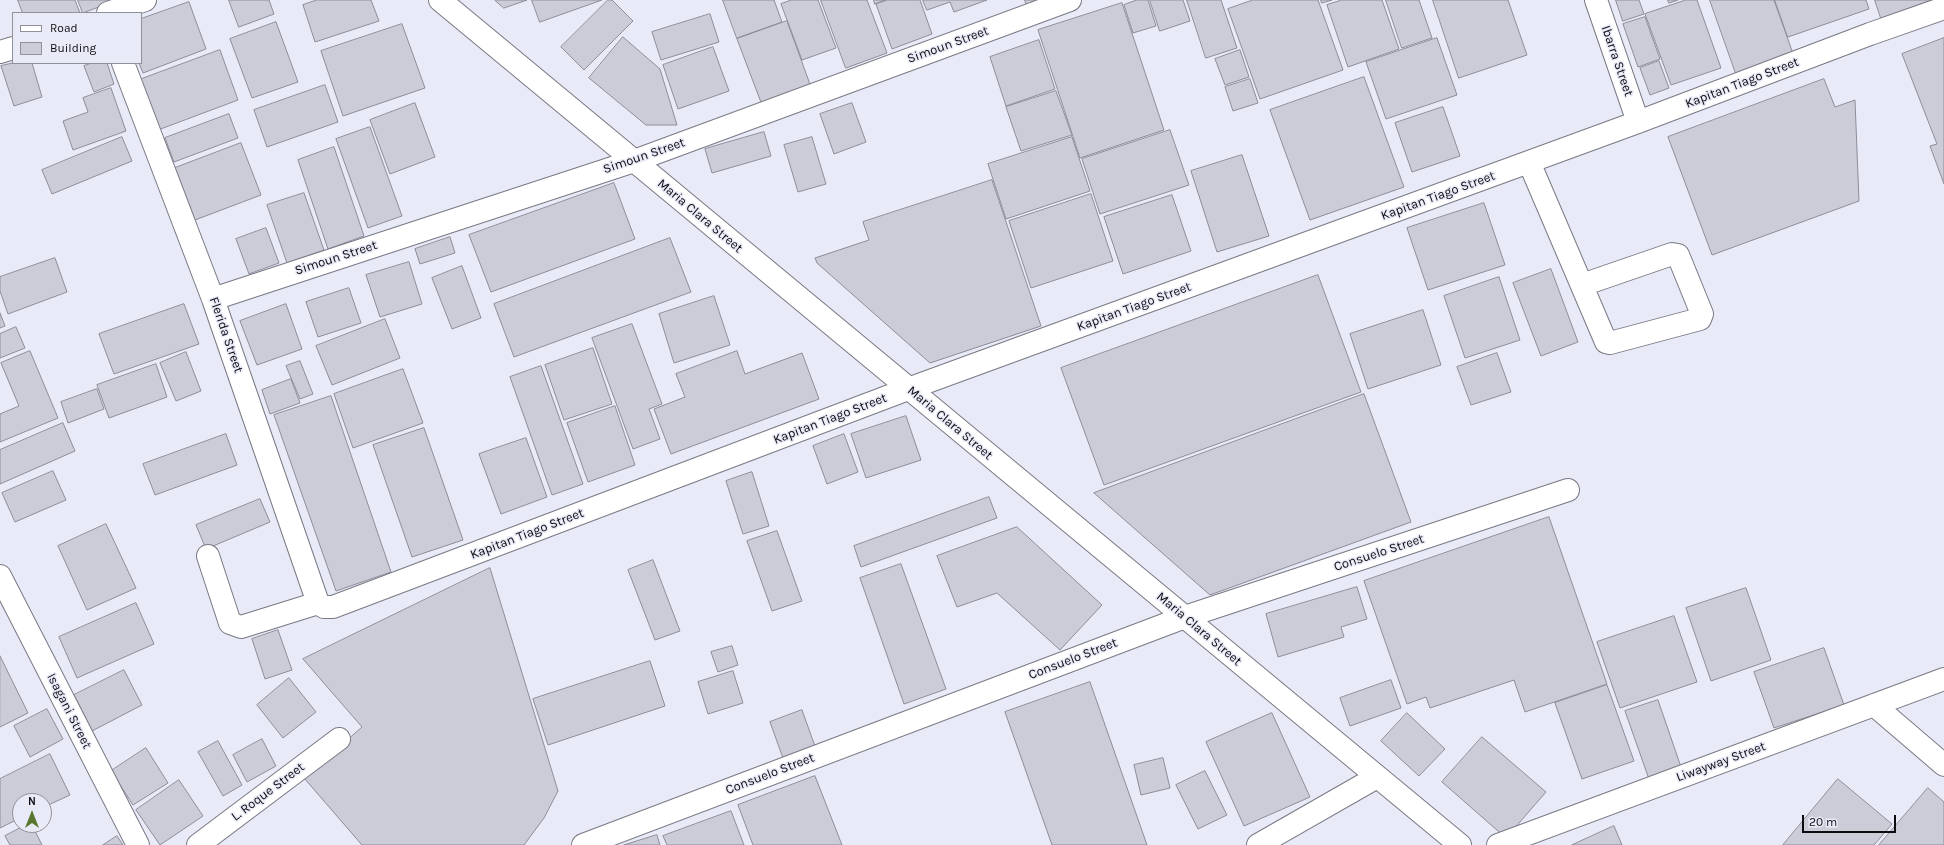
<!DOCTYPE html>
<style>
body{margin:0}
#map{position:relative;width:1944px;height:845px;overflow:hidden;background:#e9eaf7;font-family:Karla,sans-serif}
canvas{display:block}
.legend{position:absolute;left:12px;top:12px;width:130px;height:52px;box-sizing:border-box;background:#e9eaf7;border:1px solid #91919b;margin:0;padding:5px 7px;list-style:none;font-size:12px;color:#0c0c10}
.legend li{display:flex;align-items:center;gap:8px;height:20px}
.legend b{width:20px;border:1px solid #91919b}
.north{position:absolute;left:12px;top:793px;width:40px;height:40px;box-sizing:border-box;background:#e9eaf7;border:1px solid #91919b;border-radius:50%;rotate:0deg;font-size:11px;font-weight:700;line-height:16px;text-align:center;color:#0c0c10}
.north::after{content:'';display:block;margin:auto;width:14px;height:18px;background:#59772c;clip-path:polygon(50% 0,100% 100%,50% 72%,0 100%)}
.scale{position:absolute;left:1802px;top:815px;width:94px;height:18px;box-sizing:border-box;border:2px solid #0c0c10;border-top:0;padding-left:5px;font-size:12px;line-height:14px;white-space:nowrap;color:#0c0c10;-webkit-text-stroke:3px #e9eaf7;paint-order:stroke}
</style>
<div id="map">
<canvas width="1944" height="845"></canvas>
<ul class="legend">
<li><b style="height:5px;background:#fff"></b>Road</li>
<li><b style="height:11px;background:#cbccd8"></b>Building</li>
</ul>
<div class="north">N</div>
<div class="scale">20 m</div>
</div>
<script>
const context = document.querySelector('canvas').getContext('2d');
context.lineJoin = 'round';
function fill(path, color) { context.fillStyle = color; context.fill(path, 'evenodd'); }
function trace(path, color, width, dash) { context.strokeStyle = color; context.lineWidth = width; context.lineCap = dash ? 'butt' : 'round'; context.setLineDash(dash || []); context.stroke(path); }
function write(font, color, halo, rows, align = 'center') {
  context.font = font + ' Karla,sans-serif'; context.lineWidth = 3; context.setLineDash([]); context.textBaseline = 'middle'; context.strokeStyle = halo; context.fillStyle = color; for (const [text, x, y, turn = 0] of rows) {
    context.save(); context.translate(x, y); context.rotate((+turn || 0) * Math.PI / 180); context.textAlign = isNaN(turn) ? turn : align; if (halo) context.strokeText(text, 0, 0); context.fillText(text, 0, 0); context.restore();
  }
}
const building = new Path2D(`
 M18,0H75L80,13H23Z
 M78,0H117L83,13Z
 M229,0H269L274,14L239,27Z
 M317,0H371L379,21L315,42L303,5Z
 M495,0H527L504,8Z
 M532,0H602L540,22Z
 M608,0H612L633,21L584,70L561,47Z
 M723,0H774L782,22L737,38Z
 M792,0H818L836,48L802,60L781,4Z
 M821,0H867L887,53L846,68Z
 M874,0H885L875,4Z
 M888,0H920L932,34L892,49L876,4Z
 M923,0H987L954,12L950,2L927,10Z
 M1025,0H1042L1027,6Z
 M1137,0H1148L1156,26L1133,33L1124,5Z
 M1150,0H1183L1190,21L1160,31Z
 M1187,0H1221L1237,48L1206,58Z
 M1253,0H1318L1343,70L1260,99L1228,9Z
 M1321,0H1332L1322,3Z
 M1342,0H1382L1399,49L1348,67L1327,5Z
 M1386,0H1419L1432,38L1402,48Z
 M1433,0H1508L1527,55L1459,78Z
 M1616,0H1639L1644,14L1623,21Z
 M1668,0H1678L1669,3Z
 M1686,0H1697L1721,68L1671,85L1645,14Z
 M1710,0H1774L1796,62L1739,82Z
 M1775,0H1866L1869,9L1788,37Z
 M1875,0H1932L1881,18Z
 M189,2L206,49L143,73L139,63H141V19Z
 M1122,3L1164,130L1080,158L1038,30Z
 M710,14L719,42L661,60L652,32Z
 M1645,17L1660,59L1638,67L1623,24Z
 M787,21L811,87L762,105L737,39Z
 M276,22L298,82L252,98L230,39Z
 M402,24L425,88L343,116L321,51Z
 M623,37L660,69L677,125H646L589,78Z
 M1437,38L1457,95L1386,119L1366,62Z
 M1944,38V184L1930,146L1937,144L1902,54Z
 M1039,40L1055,89L1006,106L990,57Z
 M713,47L729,91L678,109L663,65Z
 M220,50L238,100L158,130L139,80Z
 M1240,50L1249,77L1225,85L1215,59Z
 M1659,61L1669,88L1650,95L1640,68Z
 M13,63H32L42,97L14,106L1,66Z
 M92,63H107L114,84L94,92L84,66Z
 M1364,77L1404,187L1310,220L1270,110Z
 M1250,79L1258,103L1233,111L1225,87Z
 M1824,79L1835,107L1855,100L1859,201L1712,255L1668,137Z
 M325,85L338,122L267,147L254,110Z
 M111,88L126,131L73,150L63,121L88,112L83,98Z
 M1056,91L1072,135L1021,151L1006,107Z
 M415,103L435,157L390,174L370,120Z
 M852,103L866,142L834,154L820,114Z
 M1443,107L1460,156L1412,172L1395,123Z
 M229,114L238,138L174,162L165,138Z
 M370,127L402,216L368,228L336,139Z
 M1170,130L1189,185L1100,214L1082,159Z
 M764,132L771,156L712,173L705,149Z
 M122,137L132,161L52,194L42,170Z
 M812,137L826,184L798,192L784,145Z
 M1072,137L1090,191L1006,219L988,164Z
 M241,143L261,195L195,220L175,168Z
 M334,147L364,236L328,249L298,160Z
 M1242,155L1269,236L1217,252L1191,171Z
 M992,180L1041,326L930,363L817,263L815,258L869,240L863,222Z
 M614,183L635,239L491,292L469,235Z
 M304,193L324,250L287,263L267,205Z
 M1091,194L1113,261L1031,288L1009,221Z
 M1172,195L1191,251L1123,274L1104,217Z
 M1484,203L1505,265L1428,290L1407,228Z
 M266,228L279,263L249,274L236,239Z
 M450,237L455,253L420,264L415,249Z
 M670,238L691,292L514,357L494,304Z
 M55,258L67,292L8,314L0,291V277Z
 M409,262L422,304L380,317L366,275Z
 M462,266L481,318L452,329L432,278Z
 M1551,269L1578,342L1541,356L1513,283Z
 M1318,275L1361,392L1104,485L1061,368Z
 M1499,277L1520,340L1465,358L1444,296Z
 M349,288L361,323L318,337L306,302Z
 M714,296L730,345L674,363L659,314Z
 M184,304L199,344L114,374L99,334Z
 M286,304L302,349L257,365L240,321Z
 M1423,310L1441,365L1368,389L1350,334Z
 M0,313L5,326L0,328Z
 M385,319L400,358L332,385L316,346Z
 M632,324L662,404L649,409L660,439L633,449L592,338Z
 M16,327L25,348L0,358V334Z
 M593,348L612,404L564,420L545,365Z
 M30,351L58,418L0,442V414L19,406L1,363Z
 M737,351L745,374L802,353L819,399L671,454L654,409L685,397L676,374Z
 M186,352L201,391L176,401L160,363Z
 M1497,353L1511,392L1471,405L1457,367Z
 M300,361L313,394L300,399L286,366Z
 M156,364L167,397L109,418L97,385Z
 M541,366L583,484L552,495L510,377Z
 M403,369L423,423L353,448L334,394Z
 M291,379L300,403L270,414L262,390Z
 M97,389L104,409L68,423L61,402Z
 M1364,394L1411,522L1210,595L1094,493Z
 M331,396L391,572L336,591L274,415Z
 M615,406L635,465L588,482L567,423Z
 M906,416L921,460L866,478L851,434Z
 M63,423L75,451L0,484V450Z
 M424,428L463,540L412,557L373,445Z
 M226,434L237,465L155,495L143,464Z
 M844,434L858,472L827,484L813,446Z
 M526,438L547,497L501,514L479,454Z
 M53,471L66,500L15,522L2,493Z
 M752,472L769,526L743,534L726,481Z
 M989,497L997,518L861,567L854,546Z
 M260,499L270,522L206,549L196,525Z
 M1549,517L1607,684L1525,712L1514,680L1430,708L1426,697L1407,704L1364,581Z
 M106,524L136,588L87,610L58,546Z
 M1017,527L1102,605L1060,650L997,593L957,607L937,556Z
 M777,531L802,601L772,611L747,541Z
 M653,560L680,631L655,640L628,570Z
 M901,564L946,689L904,704L860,578Z
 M490,568L558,791L544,818L524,845H362L304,778L362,727L303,659Z
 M1357,587L1367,619L1341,627L1344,637L1278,657L1266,614Z
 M1746,588L1771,660L1711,681L1686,608Z
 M136,603L154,644L77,678L59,637Z
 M1674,616L1697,682L1620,708L1597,642Z
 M278,630L292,670L265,679L252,639Z
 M732,646L738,665L718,672L711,652Z
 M1824,648L1844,705L1774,728L1754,672Z
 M0,656L28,713L0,727Z
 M650,661L665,706L548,745L533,699Z
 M124,670L142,705L92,731L74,695Z
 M733,671L743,703L708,714L698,682Z
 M289,678L316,712L283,738L257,705Z
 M1391,680L1401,708L1350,726L1340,698Z
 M1090,682L1147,845H1052L1005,712Z
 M1607,685L1634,761L1582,779L1555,703Z
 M1658,700L1682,770L1650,782L1625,711Z
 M47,709L63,739L30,757L14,726Z
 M802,710L816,749L784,761L770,722Z
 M1272,713L1310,797L1244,826L1206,742Z
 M1407,713L1445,749L1419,776L1381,741Z
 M1482,737L1546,792L1506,838L1442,782Z
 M262,739L276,766L247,782L233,755Z
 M218,741L242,785L223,796L198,752Z
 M146,748L168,783L133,805L111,771Z
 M50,754L70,795L44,807V801H20V818L0,828V779Z
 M1163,758L1170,788L1141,795L1134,765Z
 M1205,771L1227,815L1198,829L1176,785Z
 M815,776L842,845H753L738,805Z
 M1838,779L1892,824L1874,845H1783Z
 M179,780L203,816L160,845L136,810Z
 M1928,788L1944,802V845H1879Z
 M731,811L744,845H667L663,836Z
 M26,825H32L42,845H10L5,836Z
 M1614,826L1622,845H1572Z
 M657,835L660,845H624Z
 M117,836L123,845H103Z`);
const minor = new Path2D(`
 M440,0L1460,845
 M1596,0L1638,122
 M108,13L145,0
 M0,52L13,48
 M123,63L213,299L318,603L324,607H333L908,389L1638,122L1870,34L1944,8
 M1529,162L1606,342L1610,343L1700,319L1702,314L1678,255L1672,254L1582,285
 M213,299L634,161L1070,0
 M208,556L230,623L241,627L318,603
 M0,576L138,845
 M1874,705L1944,765
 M198,845L339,739
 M583,845L1185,617L1568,490
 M1258,845L1377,777
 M1498,845L1944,679`);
const streetNames = [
 ["Simoun Street",948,45,-20],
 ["Ibarra Street",1617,61,71],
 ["Kapitan Tiago Street",1742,83,-21],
 ["Simoun Street",644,156,-19],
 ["Kapitan Tiago Street",1438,196,-20],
 ["Maria Clara Street",700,216,40],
 ["Simoun Street",336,258,-18],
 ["Kapitan Tiago Street",1134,307,-20],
 ["Flerida Street",226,335,71],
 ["Kapitan Tiago Street",830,419,-21],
 ["Maria Clara Street",950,423,40],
 ["Kapitan Tiago Street",527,534,-21],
 ["Consuelo Street",1379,553,-18],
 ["Maria Clara Street",1199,629,40],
 ["Consuelo Street",1073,659,-21],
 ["Isagani Street",69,711,63],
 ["Liwayway Street",1721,762,-20],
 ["Consuelo Street",770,774,-21],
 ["L. Roque Street",268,792,-37]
];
fill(building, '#cbccd8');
trace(building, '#8c8d99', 1);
trace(minor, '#787984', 24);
trace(minor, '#fff', 22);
write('13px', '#0c0c10', '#e9eaf7', streetNames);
</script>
